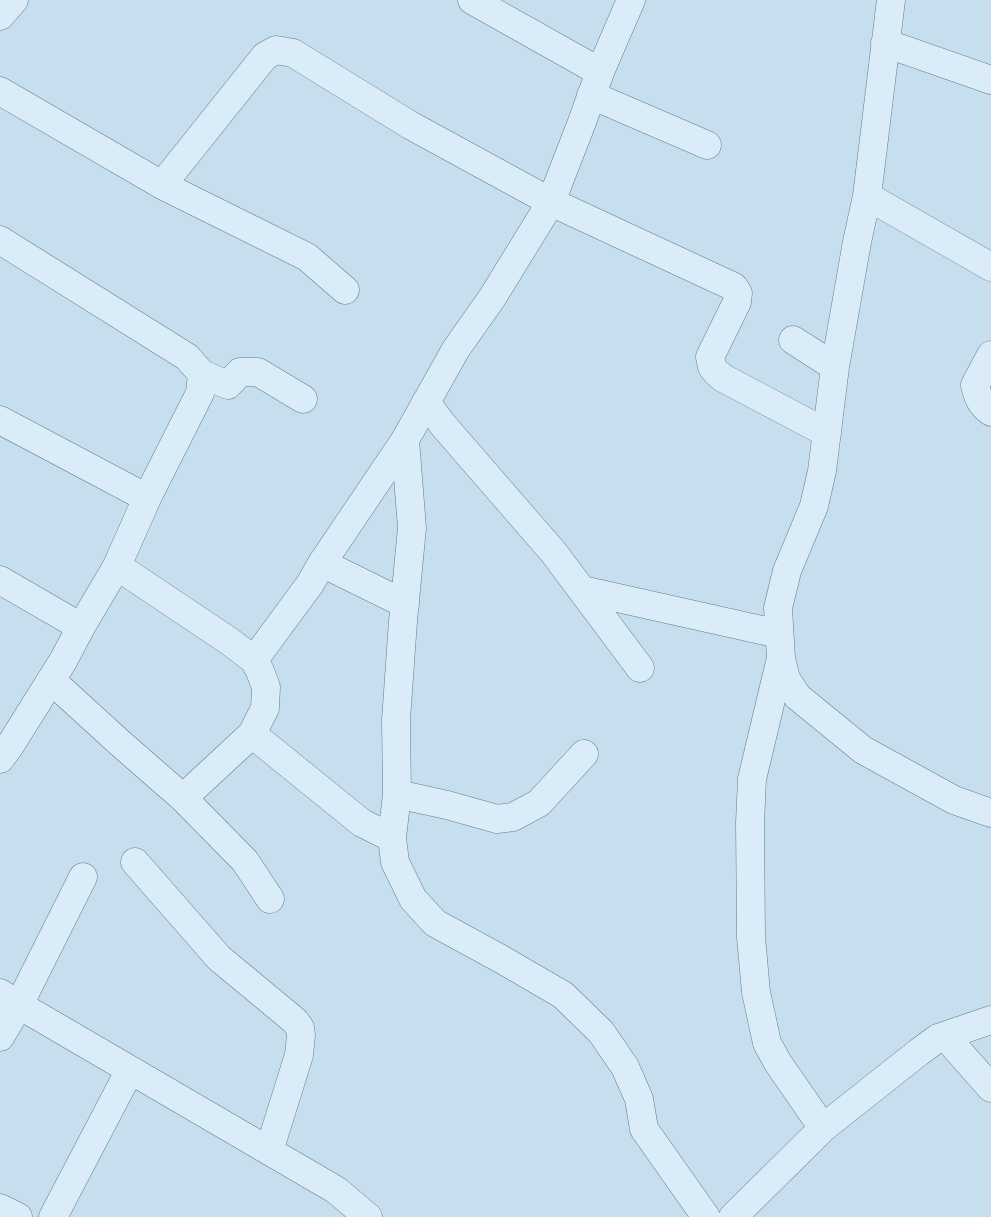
<!DOCTYPE html>
<style>
body{margin:0}
canvas{display:block;background:#c7deee}
</style>
<canvas width="991" height="1217"></canvas>
<script>
const context = document.querySelector('canvas').getContext('2d');
context.lineJoin = 'round';
function trace(path, color, width, dash) { context.strokeStyle = color; context.lineWidth = width; context.lineCap = dash ? 'butt' : 'round'; context.setLineDash(dash || []); context.stroke(path); }
const minor = new Path2D(`
 M472,0L600,72
 M891,0L867,196L857,242L835,367L822,471L814,506L787,571L778,608L781,658L786,679L798,697L863,750L954,800L991,813
 M0,16L14,0
 M885,43L991,80
 M0,91L162,185L307,257L345,290
 M591,95L707,145
 M162,185L265,56L276,50L293,53L410,125L551,202L734,287L738,293L737,302L710,357L712,367L716,372L723,378L827,433
 M867,196L991,267
 M0,240L187,357L202,374L200,393L147,498L117,566L81,627L63,661L9,747L0,759
 M793,340L835,367
 M991,355L975,385C978,397 980,404 991,412
 M202,374L228,385L240,372H258L303,399
 M426,402L443,425L554,553L640,668
 M0,420L147,498
 M405,440L412,528L403,621L396,720L397,794L392,838L395,862L413,899L435,923L501,959L563,995L601,1032L625,1067L639,1099L644,1129L706,1217
 M322,563L405,604
 M117,566L229,641L254,660L260,671L266,687L265,708L252,734L183,798
 M0,580L81,627
 M582,590L779,634
 M781,658L752,779L750,823L751,937L756,992L767,1043L778,1063L823,1128
 M254,660L310,584L322,563L405,440L456,349L492,298L551,202L582,122L600,72L631,0
 M51,680L120,743L183,798L245,861L270,899
 M252,734L362,823L392,838
 M397,794L447,805L497,819L513,817L539,803L584,754
 M135,862L219,958L295,1021L300,1028L301,1035L299,1055L269,1151
 M0,993L19,1005L336,1190L368,1217
 M945,1036L991,1088
 M0,1037L19,1005L83,877
 M0,1208L18,1217
 M53,1217L130,1070
 M733,1217L823,1128L919,1052L938,1038L991,1020`);
trace(minor, '#5c7f8a', 29);
trace(minor, '#dbecf9', 28);
</script>
